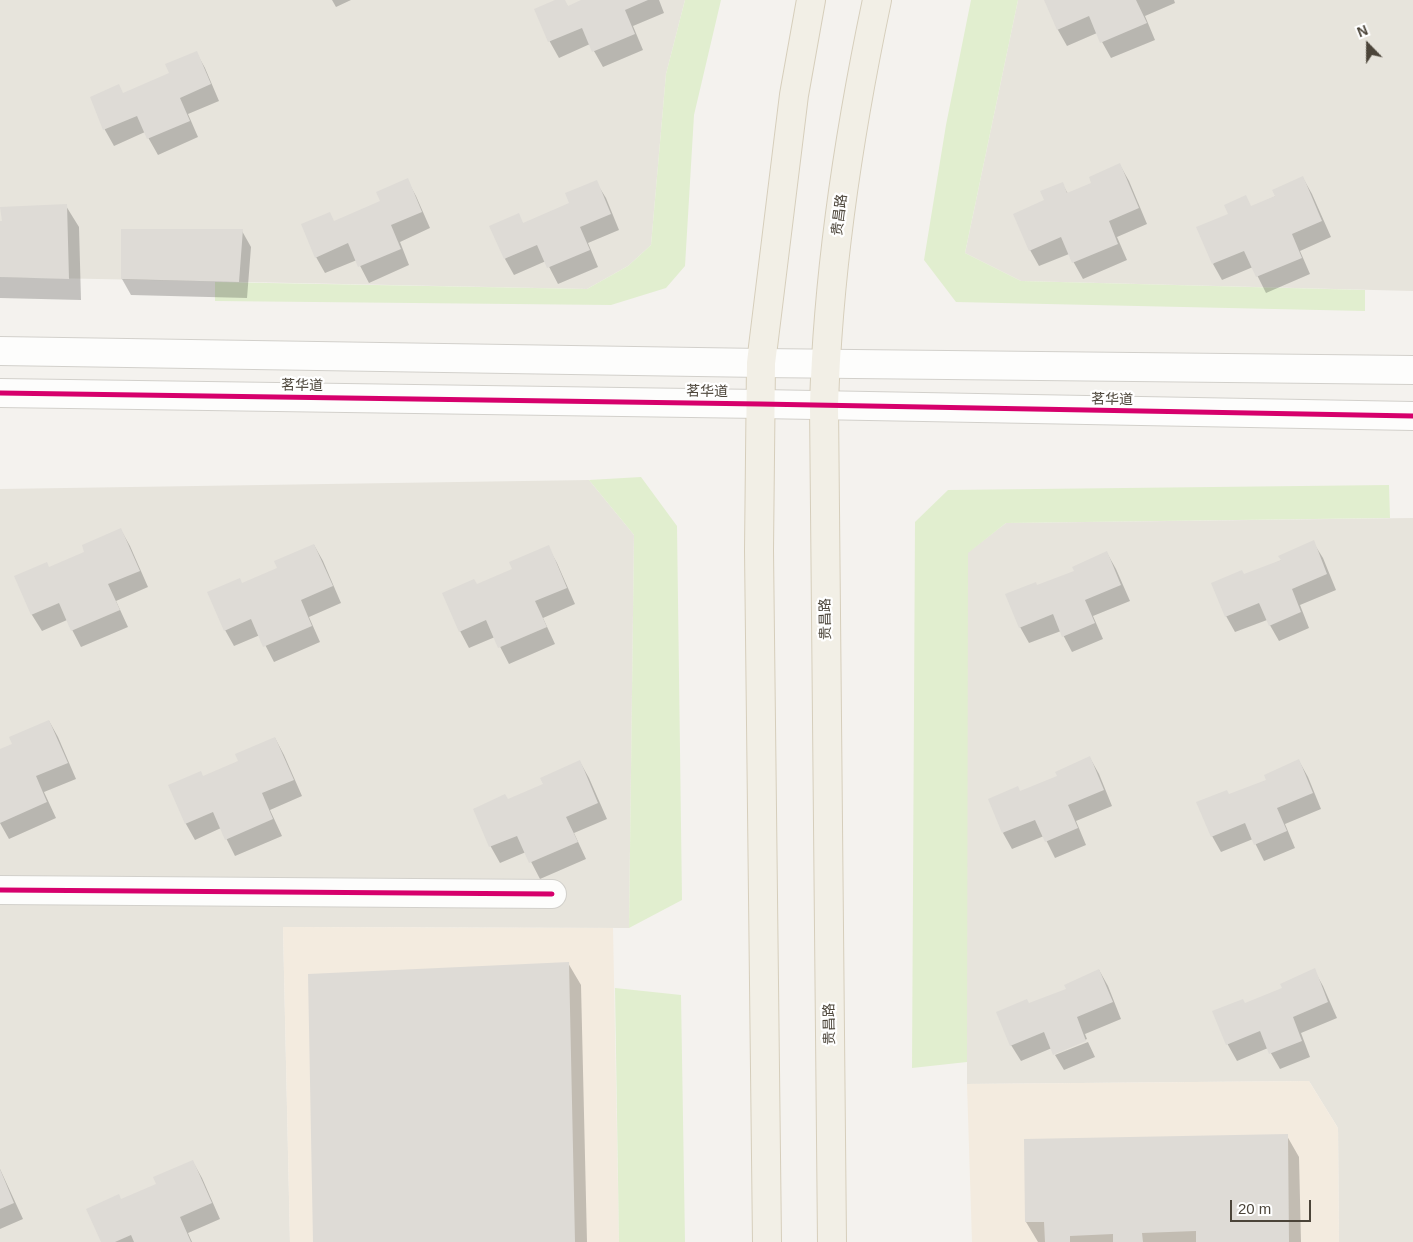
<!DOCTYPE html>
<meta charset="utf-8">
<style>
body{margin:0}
#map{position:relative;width:1413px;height:1242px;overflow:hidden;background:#f4f2ee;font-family:Helvetica,sans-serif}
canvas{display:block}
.north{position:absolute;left:1343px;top:20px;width:50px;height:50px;-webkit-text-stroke:4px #fff;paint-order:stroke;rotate:338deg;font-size:14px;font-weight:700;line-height:20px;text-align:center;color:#4b4439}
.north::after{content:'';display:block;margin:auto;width:18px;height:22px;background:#4b4439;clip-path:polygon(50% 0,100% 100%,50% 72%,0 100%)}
.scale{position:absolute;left:1230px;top:1200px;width:81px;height:22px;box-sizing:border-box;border:2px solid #4b4439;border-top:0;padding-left:6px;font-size:15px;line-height:18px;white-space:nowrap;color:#4b4439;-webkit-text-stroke:4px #fff;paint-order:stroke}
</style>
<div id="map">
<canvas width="1413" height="1242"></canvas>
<div class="north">N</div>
<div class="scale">20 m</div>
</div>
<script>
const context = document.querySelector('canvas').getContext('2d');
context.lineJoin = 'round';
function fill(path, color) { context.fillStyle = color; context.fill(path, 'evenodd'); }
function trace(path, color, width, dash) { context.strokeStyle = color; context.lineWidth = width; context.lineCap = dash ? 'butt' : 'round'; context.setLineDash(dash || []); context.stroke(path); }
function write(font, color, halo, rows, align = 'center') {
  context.font = font + ' Helvetica,"Noto Sans SC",sans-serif'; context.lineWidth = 4.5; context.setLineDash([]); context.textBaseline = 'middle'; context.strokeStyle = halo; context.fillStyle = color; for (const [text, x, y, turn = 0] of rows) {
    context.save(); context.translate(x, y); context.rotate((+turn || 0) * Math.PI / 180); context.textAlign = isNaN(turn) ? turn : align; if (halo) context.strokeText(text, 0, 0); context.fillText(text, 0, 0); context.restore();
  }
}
const residential = new Path2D(`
 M0,0H685L666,74L651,245L628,266L587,289L0,277Z
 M1018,0H1413V291L1021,281L965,253Z
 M589,480L634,535L629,928L283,927L290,1242H0V489Z
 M1413,518V1242H1339L1338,1128L1309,1081L967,1084V553L1006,523Z`);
const commercial = new Path2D(`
 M283,927L613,928L619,1242H290Z
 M1309,1081L1338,1128L1339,1242H972L967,1084Z`);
const green = new Path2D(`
 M685,0H721L694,115L685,266L666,288L611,305L215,301V282L587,289L628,266L651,245L666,74Z
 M971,0H1018L965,253L1021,281L1365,290V311L956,302L924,260L946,125Z
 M641,477L677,526L682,900L629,928L634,535L589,480Z
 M1389,485L1390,518L1006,523L968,553L967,1062L912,1068L915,522L948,490Z
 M615,988L681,995L685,1242H619Z`);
const shadow = new Path2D(`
 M332,0H351L336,7Z
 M559,0H564L568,7L584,0H659L664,13L633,26L643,50L603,67L590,44L559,58L550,42L536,10Z
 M1045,0H1174L1175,3L1145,16L1155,40L1111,58L1097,33L1067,46L1058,30Z
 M196,52L205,68L219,101L188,114L198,137L158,155L145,132L114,146L105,130L91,97L123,94L170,74Z
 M1120,165L1129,181L1147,224L1117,237L1127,260L1083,279L1069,254L1039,266L1030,250L1046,201L1062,183L1068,194L1093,183Z
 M1303,178L1312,194L1331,237L1300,251L1310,274L1266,293L1253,267L1222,280L1213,264L1252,207L1276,196Z
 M407,180L416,196L430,228L400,242L409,265L369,283L357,260L325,273L316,257L334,222L382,202Z
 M596,182L606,198L619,230L588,243L598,267L558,284L546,261L514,275L505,259L518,215L523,224L571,203Z
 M66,206L79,227L81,300L0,298V222Z
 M122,230L242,231L251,247L247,298L131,295L122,279Z
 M121,530L130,546L148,587L116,601L128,627L81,647L67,620L42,631L32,615L16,577L49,568L86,553Z
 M1313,542L1323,558L1336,590L1300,605L1309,628L1279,641L1267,620L1235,632L1226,616L1244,576L1282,560Z
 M314,545L323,561L341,603L309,617L320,642L274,662L260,635L234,646L225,630L279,568Z
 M548,547L557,563L575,604L543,618L555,644L509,664L495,637L469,648L460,631L477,586L513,570Z
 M1107,553L1116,569L1130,601L1093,616L1103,639L1072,652L1061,631L1029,643L1020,627L1037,587L1076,572Z
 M49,721L58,737L76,779L44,792L56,818L9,839L0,823V750L14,744Z
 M275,738L284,755L302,796L270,810L282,836L235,856L221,828L195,840L186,824L170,786L203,777L240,761Z
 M1090,758L1099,774L1112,806L1076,821L1086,845L1055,858L1044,836L1012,849L1003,833L1020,792L1059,777Z
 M1299,761L1308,777L1321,809L1285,824L1295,848L1264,861L1253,839L1221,852L1212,836L1229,795L1268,780Z
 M580,762L589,778L607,819L574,833L586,859L540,879L526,852L500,863L491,847L474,809L508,801L544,785Z
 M568,963L581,985L587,1242H314Z
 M1099,970L1108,986L1121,1019L1085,1034L1087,1039L1055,1053V1054L1052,1048L1021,1061L1011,1045L1067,989Z
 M1314,970L1323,986L1337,1018L1301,1033L1310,1057L1280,1069L1268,1048L1237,1061L1228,1045L1214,1012L1245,1004L1283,989Z
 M1088,1042L1095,1057L1064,1070L1055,1055Z
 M1287,1136L1299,1157L1301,1242H1038L1026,1222Z
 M193,1162L202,1178L220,1219L188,1233L192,1242H102L158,1185Z
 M0,1169L23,1219L0,1229Z`);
const building = new Path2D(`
 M555,0H565L568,6L581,0H648L625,10L635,34L592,52L582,28L548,42L534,9Z
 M1044,0H1136L1147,23L1100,43L1089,16L1057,30Z
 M197,51L211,84L180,98L190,121L147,139L137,116L103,130L90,97L119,84L123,93L169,73L165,64Z
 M1120,163L1139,208L1109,221L1118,244L1072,263L1061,237L1029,251L1013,214L1044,200L1040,191L1063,182L1067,193L1091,183L1089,177Z
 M1303,176L1322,221L1292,234L1302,258L1256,277L1244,251L1212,264L1196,227L1228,214L1224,205L1246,195L1251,206L1275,196L1272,190Z
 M408,178L422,212L391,225L401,249L358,267L348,243L315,258L301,224L330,212L334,221L380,201L376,192Z
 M597,180L611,214L580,227L590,250L547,268L537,245L504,259L489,226L519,213L523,223L569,203L565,193Z
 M67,204L69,279L0,277V221H2L0,207Z
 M121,229H243L239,282L121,279Z
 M121,528L140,571L108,584L120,610L71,631L59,603L31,615L14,576L47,562L49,567L84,552L82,545Z
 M1314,540L1327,574L1292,589L1301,612L1269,626L1259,603L1225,617L1211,583L1242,570L1244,574L1281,560L1278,556Z
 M314,544L333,586L301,600L312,626L263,647L251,619L224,631L207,592L240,578L242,583L277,568L274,561Z
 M549,545L567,588L535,601L547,627L498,648L486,620L459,632L442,593L474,579L477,584L512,569L509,562Z
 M1107,551L1121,585L1085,600L1095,623L1062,637L1053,614L1019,628L1005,594L1036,582L1037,585L1074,571L1072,567Z
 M49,720L68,763L36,776L47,802L0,823V749L12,744L9,737Z
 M275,737L294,780L262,793L273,819L225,840L213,812L185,824L168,785L201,771L203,776L238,761L235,754Z
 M1090,756L1104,790L1068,805L1078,828L1045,842L1035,820L1002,833L988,799L1018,786L1020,791L1057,776L1055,772Z
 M1299,759L1313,793L1277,808L1287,831L1254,845L1245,823L1211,837L1196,802L1227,790L1229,794L1266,780L1264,775Z
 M580,760L598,803L566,817L578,842L529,863L517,836L489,847L473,809L505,794L508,799L543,784L540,778Z
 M569,962L575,1242H313L308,974Z
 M1315,968L1328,1002L1293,1017L1302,1041L1269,1054L1260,1031L1226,1045L1212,1011L1243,999L1245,1003L1282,988L1280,984Z
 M1099,969L1113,1002L1077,1017L1086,1041L1053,1055L1044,1032L1010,1046L996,1012L1027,999L1029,1003L1066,989L1064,985Z
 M1288,1134L1289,1242H1196V1231L1142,1233L1143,1242H1113V1234L1070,1236V1242H1045L1044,1222H1025L1024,1139Z
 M193,1160L212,1203L180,1217L191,1242H134L131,1235L115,1242H101L86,1209L119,1194L121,1199L156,1184L153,1177Z
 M0,1169L14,1203L0,1209Z`);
const minor = new Path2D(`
 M0,351L761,363L1413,370
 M0,393L760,404L1413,416
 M0,890L552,894`);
const major = new Path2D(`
 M767,1242L759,550L761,363L794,95L811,0
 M832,1242L824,405C828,269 849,133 877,0`);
const cycleway = new Path2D(`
 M0,393L760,404L1413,416
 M0,890L552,894`);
const streetNames = [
 ["贵昌路",840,215,-83],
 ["茗华道",302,386,1],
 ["茗华道",707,392,1],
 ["茗华道",1112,400,1],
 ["贵昌路",826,619,-91],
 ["贵昌路",830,1024,-91]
];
fill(residential, '#e7e4dc');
fill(commercial, '#f3ebdf');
fill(green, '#e1eecf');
fill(shadow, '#0003');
fill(building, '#dedbd6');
trace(minor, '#d2d0cb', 30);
trace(major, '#d6cebb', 30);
trace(minor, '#fdfdfc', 28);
trace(major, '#f2efe6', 28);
trace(cycleway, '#d6006c', 5);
write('14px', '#4b4439', '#fff', streetNames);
</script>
